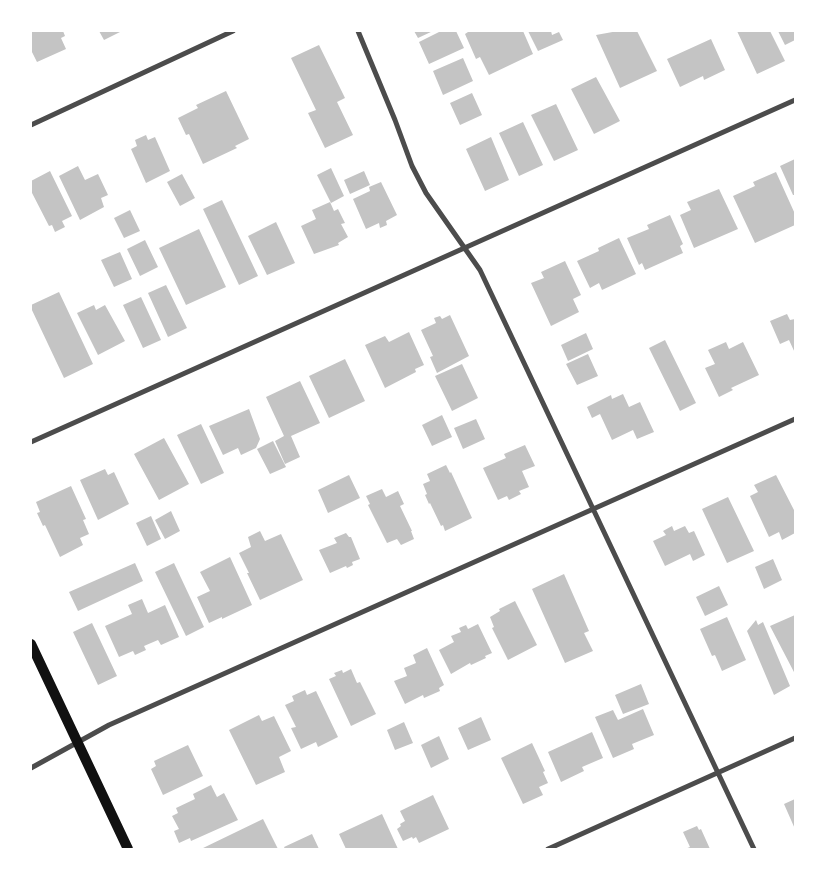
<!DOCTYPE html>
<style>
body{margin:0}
#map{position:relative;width:826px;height:880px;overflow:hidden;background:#fff;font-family:Figtree,sans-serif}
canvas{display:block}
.frame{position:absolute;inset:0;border:32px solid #fff;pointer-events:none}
</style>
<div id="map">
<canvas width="826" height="880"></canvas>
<div class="frame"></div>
</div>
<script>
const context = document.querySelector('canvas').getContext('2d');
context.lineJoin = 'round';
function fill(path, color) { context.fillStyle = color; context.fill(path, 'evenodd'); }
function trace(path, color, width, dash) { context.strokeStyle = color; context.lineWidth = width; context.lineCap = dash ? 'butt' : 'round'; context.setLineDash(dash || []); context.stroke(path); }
const building = new Path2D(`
 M31,31H63L65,36L61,38L66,49L37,62L31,50Z
 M99,31H122L104,40Z
 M414,31H433L418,38Z
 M441,31H456L464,48L429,64L419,42Z
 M468,31H523L533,54L489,75L480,57L476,59L465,34L468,32Z
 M528,31H551L552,35L559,32L563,40L538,51Z
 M618,31H637L657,71L620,88L596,35Z
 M737,31H770L785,61L757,74Z
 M778,31H795V40L785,45Z
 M711,39L725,70L704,80L703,76L680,87L667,59Z
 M319,45L345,98L337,102L353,135L325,148L308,113L316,110L291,58Z
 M463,58L473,81L443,95L433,71Z
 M596,77L620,121L594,134L571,89Z
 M226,91L249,139L235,146L237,148L203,164L189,134L186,135L178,118L198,108L196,105Z
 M472,93L482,115L460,125L450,103Z
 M556,104L578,150L554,161L531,115Z
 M523,122L543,165L519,176L499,133Z
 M146,135L148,140L155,137L170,171L146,183L131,149L137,146L135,140Z
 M491,137L509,180L485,191L466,149Z
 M795,159V195H793L780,166Z
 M78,166L85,180L98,174L108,195L101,198L104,207L80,220L59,176Z
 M331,168L344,196L331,203L317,175Z
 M50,171L72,216L62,221L65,227L55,232L52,225L49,226L31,191V181Z
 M364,171L370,185L350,194L344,180Z
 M776,172L795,214V225L755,243L733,196L755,186L753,182Z
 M182,174L195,198L180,206L167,182Z
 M381,182L397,215L386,221L387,225L380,228L379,223L366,229L353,199L370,191L369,187Z
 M719,189L738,229L694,248L680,215L691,210L687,202Z
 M222,200L258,276L239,285L203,209Z
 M330,202L334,211L338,209L345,223L341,224L348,237L338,243L339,245L314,254L301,226L316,219L312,210Z
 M130,210L140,231L124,238L114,218Z
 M670,215L683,244L680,246L683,253L645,270L642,263L639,265L627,238L649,229L647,225Z
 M276,222L295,263L267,275L248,236Z
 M199,229L226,287L186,305L159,248Z
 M619,238L636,274L602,290L599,283L590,288L577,261L599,251L598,248Z
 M145,240L158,267L140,276L127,249Z
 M120,252L132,279L114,287L101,260Z
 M565,261L581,295L573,299L579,312L551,326L531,283L544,278L541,272Z
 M166,285L187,328L168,337L148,293Z
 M59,292L93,364L64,378L31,308V305Z
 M141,297L161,340L143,348L123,305Z
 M94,305L96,310L105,305L125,341L98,355L77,313Z
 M787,314L790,320L795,319V353L789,340L780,344L770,321Z
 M450,315L469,356L437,373L430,357L433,356L421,330L436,323L434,318L440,316L442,319Z
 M409,332L424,365L415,369L416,372L385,388L365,345L385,336L389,342Z
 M586,333L593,349L568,361L561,345Z
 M665,340L696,403L680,411L649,348Z
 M726,342L729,349L743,342L759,375L731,388L733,390L719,397L705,368L715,364L708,350Z
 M588,354L598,376L577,385L566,364Z
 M345,359L365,401L329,418L309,376Z
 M462,364L478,398L452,411L435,376Z
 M300,381L320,423L291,436L300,457L285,464L275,441L284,436L266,397Z
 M623,394L629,407L640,402L654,432L637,439L633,430L612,440L600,414L592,418L587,407L611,395L612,399Z
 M249,409L260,439L256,448L241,455L238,448L223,455L209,426Z
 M442,415L452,437L432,446L422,425Z
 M476,419L485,439L463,449L454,428Z
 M201,424L224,473L201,484L177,435Z
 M164,438L189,484L159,500L134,454Z
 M273,441L286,467L270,474L257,449Z
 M525,445L535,466L522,471L529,487L519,491L521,494L509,500L507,496L498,500L483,468L506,458L504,454Z
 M446,465L450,473L451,472L472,518L445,531L443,525L441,526L430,503L429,504L425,495L427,494L423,484L430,481L427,474Z
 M105,469L108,475L114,472L129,504L98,520L80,480Z
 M349,475L360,498L328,513L318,490Z
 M776,475L795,512V533L782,540L779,532L769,537L750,496L758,492L754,485Z
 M71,486L86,519L83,520L89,534L80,538L83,545L60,557L45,525L43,526L37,513L40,512L36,502Z
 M382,489L386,497L398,491L404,504L400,506L412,531H411L414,539L401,545L397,539L387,543L368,505L370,504L366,496Z
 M728,497L754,551L727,563L702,509Z
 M171,511L180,531L165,539L155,520Z
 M151,516L161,539L147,546L136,523Z
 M672,526L674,531L685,526L689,533L694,531L705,555L693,561L690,554L665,566L653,541L666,535L663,531Z
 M260,531L265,541L281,534L303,580L260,600L247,573H249L239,553L251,547L248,537Z
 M346,533L349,537H351L360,559L352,562L353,565L347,568L346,566L330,573L319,550L337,543L334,538Z
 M230,557L252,605L222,619V617L209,623L197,597L210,591L200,572Z
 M773,559L782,580L764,589L755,567Z
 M135,563L143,581L78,611L69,592Z
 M174,563L204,627L186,636L155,572Z
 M564,574L589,631L584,633L593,651L565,663L532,589Z
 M719,586L728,605L705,616L696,597Z
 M142,599L148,613L165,605L179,637L161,645L158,640L144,646L146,650L135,655L133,651L119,657L105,626L132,614L128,605Z
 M515,601L537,645L508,660L492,628L494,627L490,617L500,611L499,609Z
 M795,615V674L770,626Z
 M727,617L746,660L722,671L715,655L712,656L700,629Z
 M756,620L758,625L763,622L790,686L774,695L747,631Z
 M92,623L117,676L98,685L73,632Z
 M478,624L492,653L485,656L486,658L471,665L470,663L451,674L439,650L454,642L451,636L461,632L459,628L466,625L468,629Z
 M427,648L444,685L439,688L440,691L424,698L423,695L405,704L394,681L407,676L404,668L416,663L413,655Z
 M351,669L357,683L360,682L376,714L351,726L329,679L336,676L334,673L342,670L343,673Z
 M641,684L649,704L623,714L615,695Z
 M305,690L307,695L316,691L338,737L318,747L316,742L301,749L291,728L296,727L285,705L294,701L292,696Z
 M643,709L654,735L632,744L634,749L613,758L595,717L613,710L618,720Z
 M259,715L262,721L274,716L291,751L279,757L285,772L256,785L229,730Z
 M481,717L491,740L468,750L458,728Z
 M404,722L413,743L395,750L387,730Z
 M592,732L603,758L582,767L584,771L561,782L548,752Z
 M439,736L449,759L431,768L421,745Z
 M532,743L545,771L543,772L548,783L539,787L543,795L523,804L501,758Z
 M188,745L203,776L163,795L151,769L156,766L154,761Z
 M211,785L217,797L224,793L238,820L191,841L190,838L179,843L174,831L179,829L172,816L178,813L176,808L195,799L193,794Z
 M433,795L449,829L419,843L416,837L413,839L412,837L403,841L397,829L401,826L400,824L405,821L400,811Z
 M795,799V829L784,804Z
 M382,814L398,849H346L339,834Z
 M263,819L278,849H201Z
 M697,826L699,830L701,829L710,849H685L690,847L683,832Z
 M312,834L319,849H285L284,847Z`);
const minor = new Path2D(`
 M358,31L395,120L412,166L426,193L480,270L754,849
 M31,125L233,31
 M31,442L795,100
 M31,768L109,725L795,419
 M548,849L795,738`);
const secondary = new Path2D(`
 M31,644L128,849`);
fill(building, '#c4c4c4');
trace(minor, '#4c4c4c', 5);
trace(secondary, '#111', 10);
</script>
